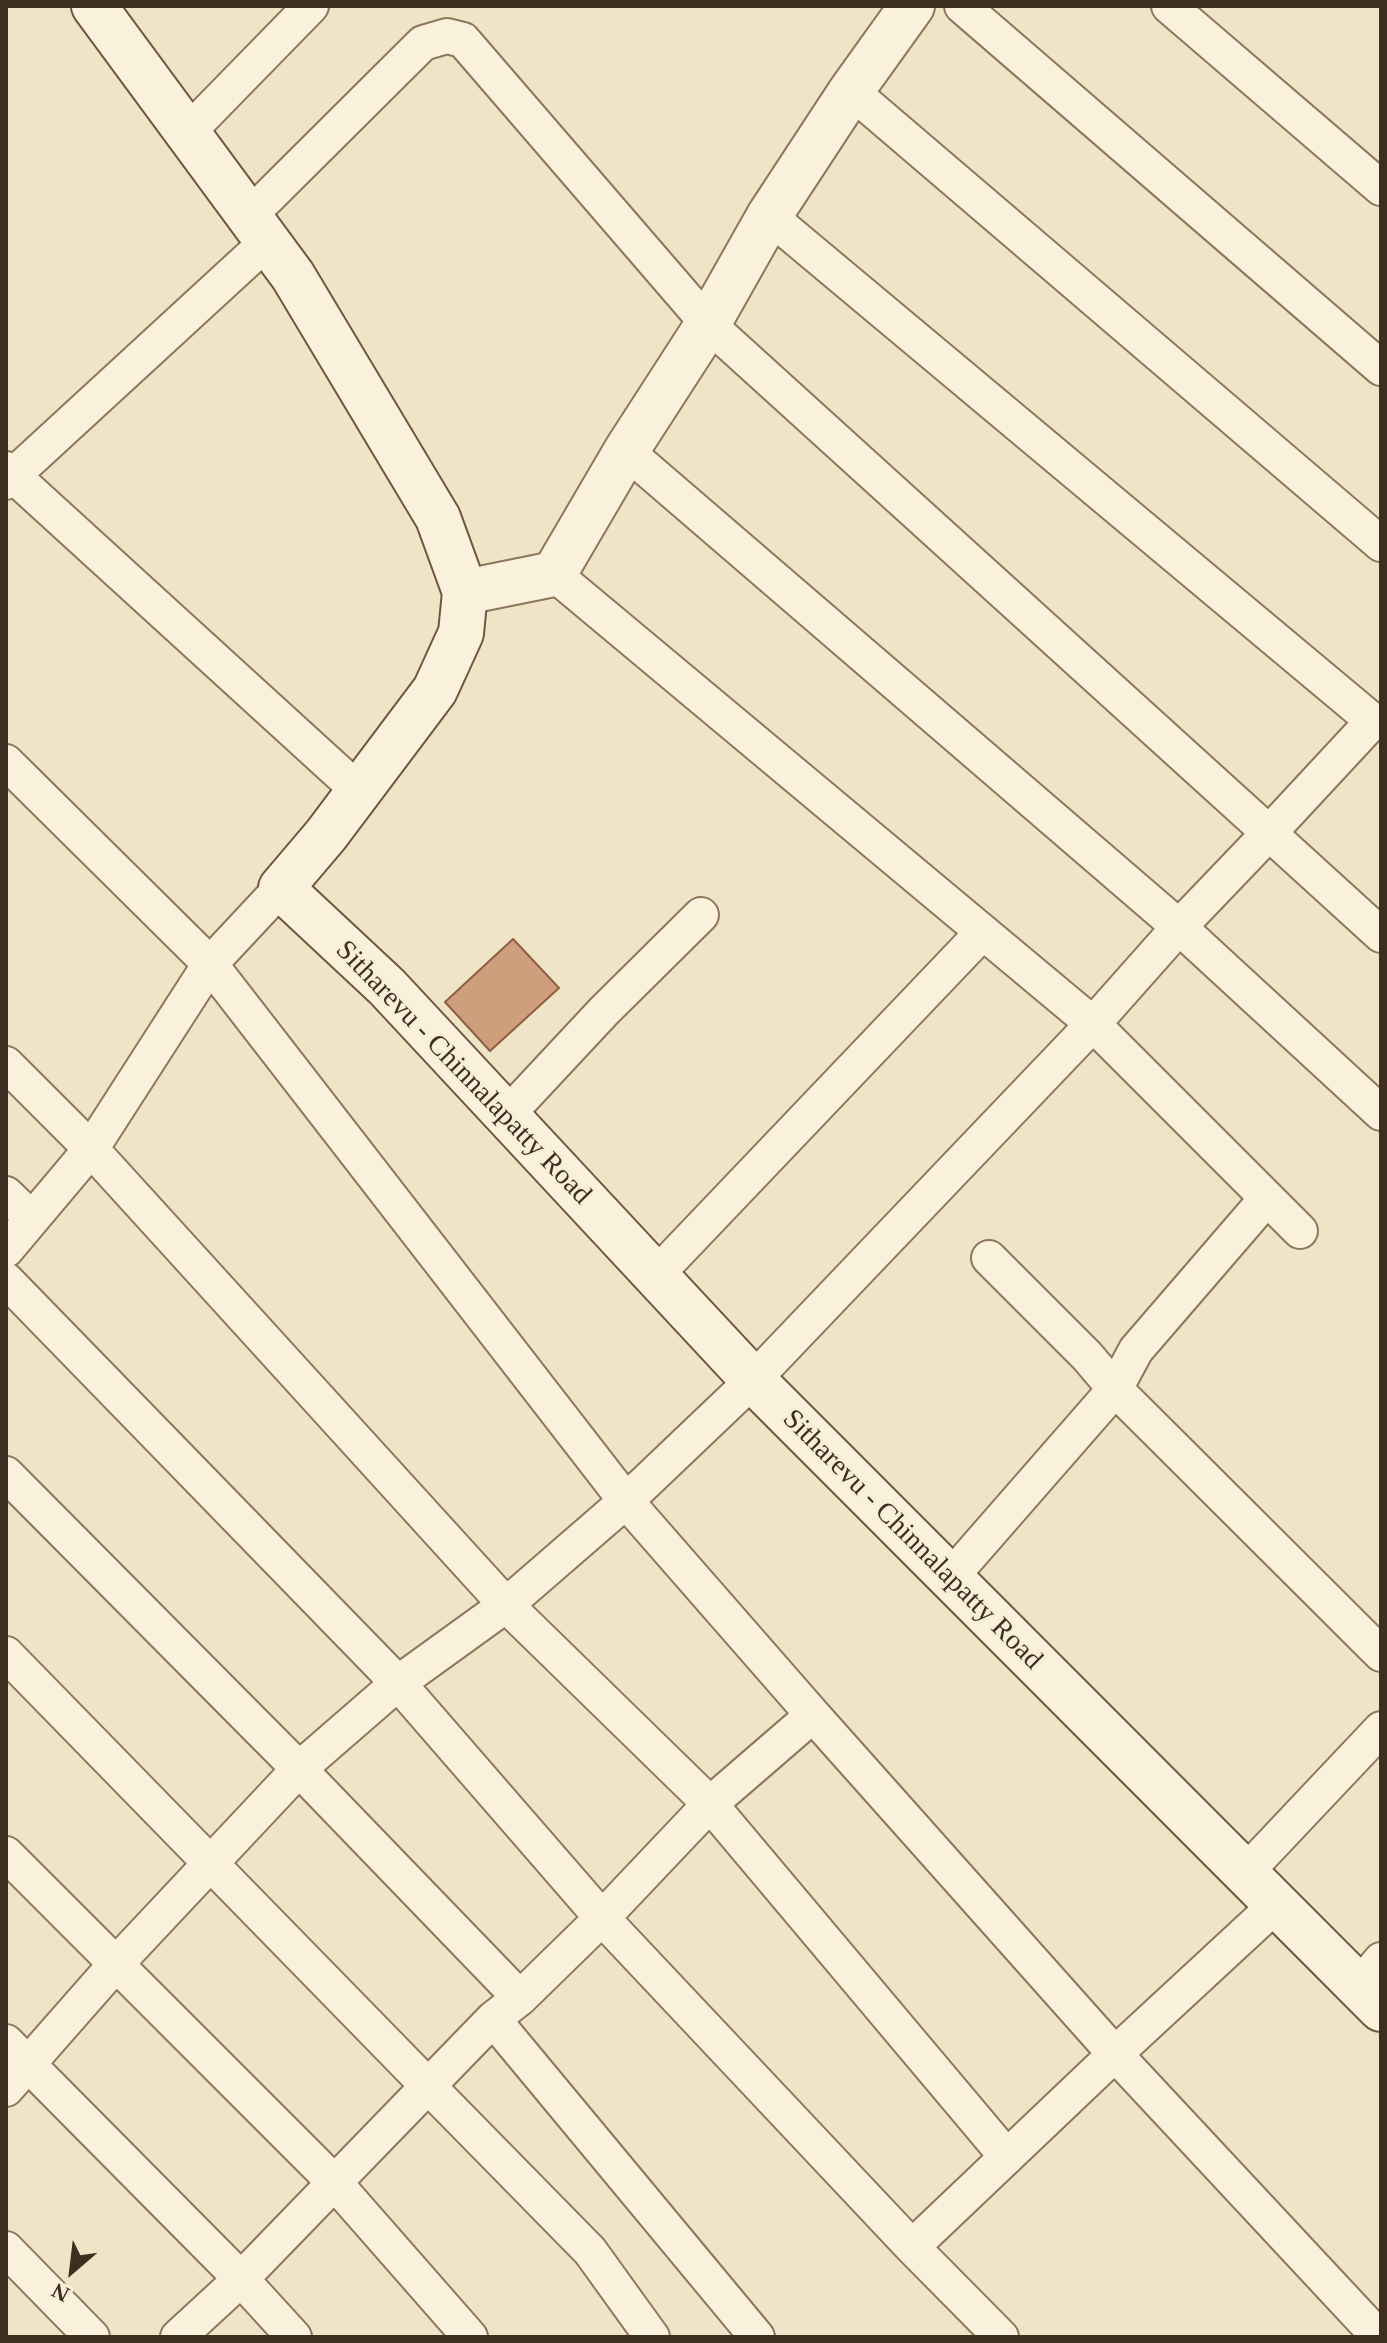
<!DOCTYPE html>
<style>
body{margin:0}
#map{position:relative;width:1387px;height:2343px;overflow:hidden;background:#f0e4c8;font-family:"Times New Roman",serif}
canvas{display:block}
.frame{position:absolute;inset:0;border:8px solid #3d2e20;pointer-events:none}
.north{position:absolute;left:32px;top:2231px;width:80px;height:80px;-webkit-text-stroke:6px #f7eed8;paint-order:stroke;rotate:208deg;font-size:22px;font-weight:700;line-height:32px;text-align:center;color:#3d2e20}
.north::after{content:'';display:block;margin:auto;width:28px;height:36px;background:#3d2e20;clip-path:polygon(50% 0,100% 100%,50% 72%,0 100%)}
</style>
<div id="map">
<canvas width="1387" height="2343"></canvas>
<div class="frame"></div>
<div class="north">N</div>
</div>
<script>
const context = document.querySelector('canvas').getContext('2d');
context.lineJoin = 'round';
function fill(path, color) { context.fillStyle = color; context.fill(path, 'evenodd'); }
function trace(path, color, width, dash) { context.strokeStyle = color; context.lineWidth = width; context.lineCap = dash ? 'butt' : 'round'; context.setLineDash(dash || []); context.stroke(path); }
function write(font, color, halo, rows, align = 'center') {
  context.font = font + ' "Times New Roman",serif'; context.lineWidth = 6; context.setLineDash([]); context.textBaseline = 'middle'; context.strokeStyle = halo; context.fillStyle = color; for (const [text, x, y, turn = 0] of rows) {
    context.save(); context.translate(x, y); context.rotate((+turn || 0) * Math.PI / 180); context.textAlign = isNaN(turn) ? turn : align; if (halo) context.strokeText(text, 0, 0); context.fillText(text, 0, 0); context.restore();
  }
}
const building = new Path2D(`
 M513,939L559,988L490,1051L445,1002Z`);
const minor = new Path2D(`
 M962,6L1381,368
 M1169,6L1381,188
 M851,91L1381,544
 M188,132L311,6
 M249,216L423,43L447,36L463,40L708,324L1269,833L1179,927L1381,1113
 M769,216L1373,721L1269,833L1381,935
 M626,451L1179,927L1093,1024L1300,1231
 M6,469L359,791
 M6,482L268,241
 M6,762L210,964L626,1501L753,1380L1093,1024L554,574
 M6,1064L91,1149L506,1605L626,1501L813,1715L710,1804L602,1918L520,1998L493,2019L428,2086L590,2251L652,2337
 M506,1116L604,1011L701,915
 M6,1194L32,1219
 M6,1250L91,1149L210,964L281,888
 M989,1258L1087,1356L1115,1389L1381,1654
 M655,1276L983,932
 M6,1280L398,1683L506,1605L710,1804L1007,2157
 M6,1474L299,1769L398,1683L602,1918L912,2247L1115,2054L813,1715
 M950,1578L1115,1389L1136,1350L1267,1198
 M6,1654L428,2086L241,2279L178,2337
 M6,1854L335,2183L470,2337
 M1245,1873L1381,1729
 M1277,1904L1115,2054L1379,2337
 M1358,1987L1381,1960
 M493,2019L757,2337
 M6,2042L241,2279L294,2337
 M6,2089L115,1965L299,1769L520,1998
 M912,2247L1001,2337
 M6,2249L92,2337`);
const tertiary = new Path2D(`
 M465,592L554,574L626,451L708,324L769,216L851,91L912,6`);
const secondary = new Path2D(`
 M94,6L293,276L438,518L465,592L461,633L435,690L326,835L281,888L387,987L753,1380L1381,2009`);
const streetNames = [
 ["Sitharevu - Chinnalapatty Road",463,1073,46],
 ["Sitharevu - Chinnalapatty Road",912,1540,45]
];
fill(building, '#cf9f7d');
trace(building, '#8d5f41', 2);
trace(minor, '#8d765c', 38);
trace(tertiary, '#8d765c', 48);
trace(secondary, '#6f573f', 48);
trace(minor, '#faf1dc', 34);
trace(tertiary, '#faf1dc', 44);
trace(secondary, '#faf1dc', 44);
write('28px', '#3d2e20', '#f7eed8', streetNames);
</script>
